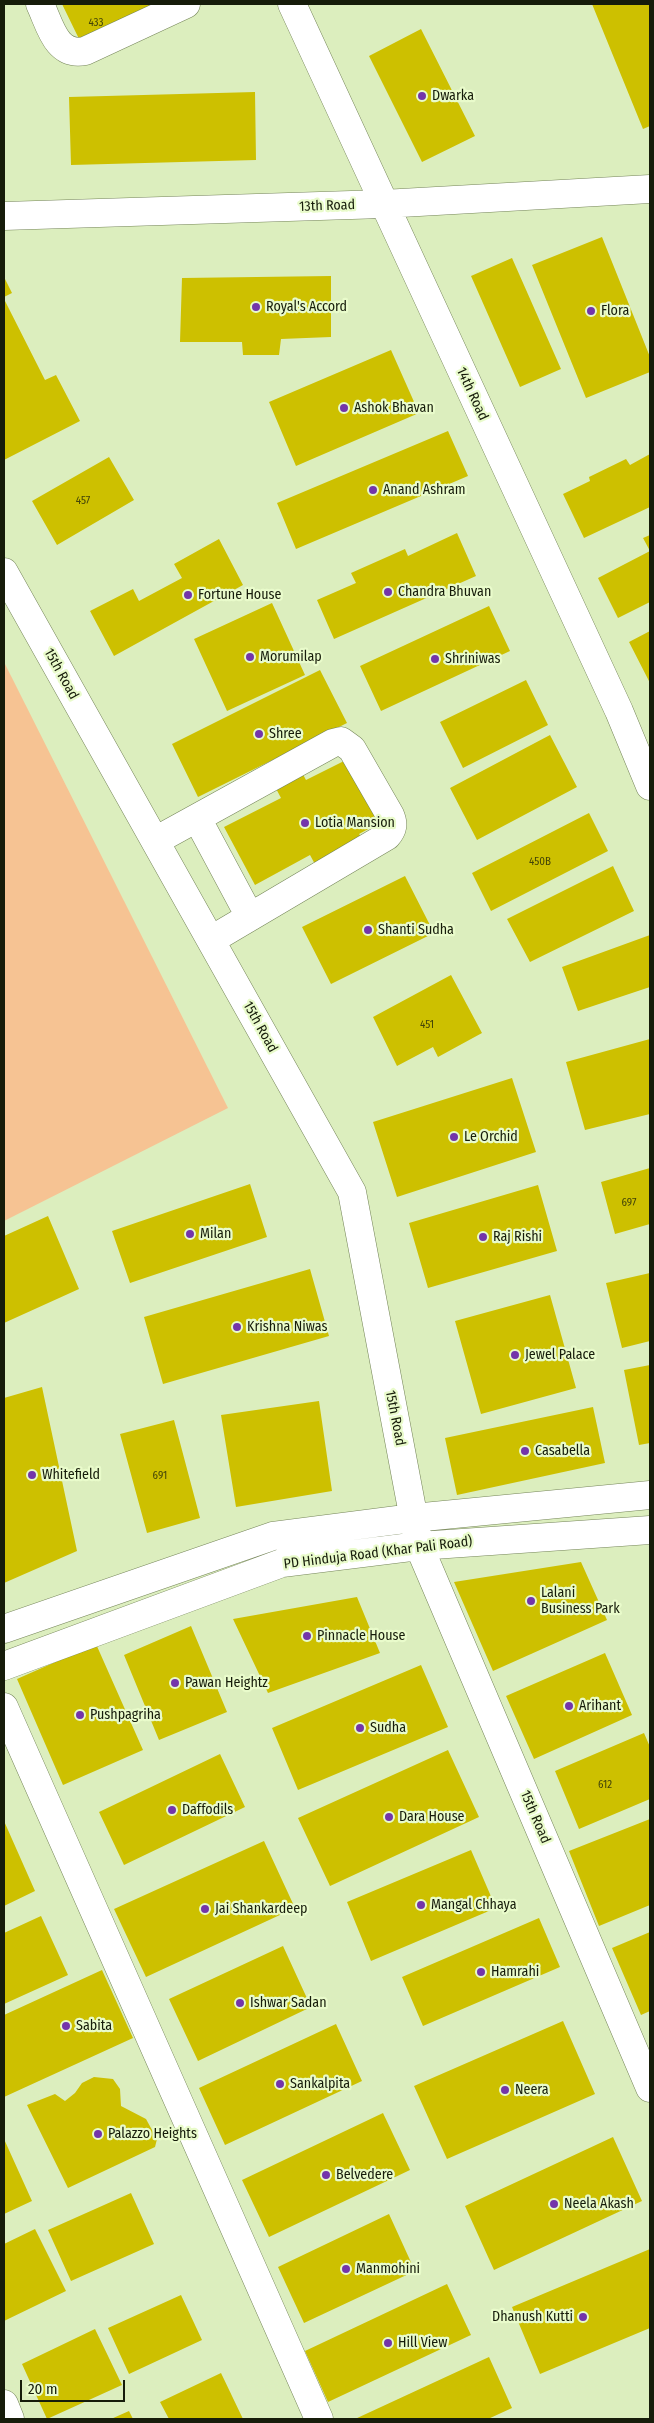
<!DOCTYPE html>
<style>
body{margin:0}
#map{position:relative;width:654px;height:2423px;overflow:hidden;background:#dceebe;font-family:"Fira Sans Condensed",sans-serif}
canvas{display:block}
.frame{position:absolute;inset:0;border:5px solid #161c0a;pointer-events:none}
.scale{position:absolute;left:20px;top:2380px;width:105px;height:22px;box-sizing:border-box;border:2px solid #161c0a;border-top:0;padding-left:6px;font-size:15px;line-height:18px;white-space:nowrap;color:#161c0a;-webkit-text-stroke:4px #e9fbcb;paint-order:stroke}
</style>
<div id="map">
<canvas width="654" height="2423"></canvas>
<div class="frame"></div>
<div class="scale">20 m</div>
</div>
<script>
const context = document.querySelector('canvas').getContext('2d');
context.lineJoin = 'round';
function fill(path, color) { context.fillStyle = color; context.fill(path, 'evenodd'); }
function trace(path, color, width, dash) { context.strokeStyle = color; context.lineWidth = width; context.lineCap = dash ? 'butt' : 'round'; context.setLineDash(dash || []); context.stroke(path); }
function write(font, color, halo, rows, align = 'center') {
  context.font = font + ' "Fira Sans Condensed",sans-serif'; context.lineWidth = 4.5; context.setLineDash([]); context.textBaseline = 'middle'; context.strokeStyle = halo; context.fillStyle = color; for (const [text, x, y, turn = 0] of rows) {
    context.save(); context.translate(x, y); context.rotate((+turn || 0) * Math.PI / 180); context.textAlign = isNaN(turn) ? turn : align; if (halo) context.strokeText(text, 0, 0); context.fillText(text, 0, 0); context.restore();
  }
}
const green = new Path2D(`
 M4,662L228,1108L4,1221Z`);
const building = new Path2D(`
 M62,4H162L81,43Z
 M592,4H650V126L643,129Z
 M421,29L475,136L422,162L369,56Z
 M255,92L256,160L71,165L69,97Z
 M602,237L650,357V372L586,398L532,265Z
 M512,258L561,369L520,387L471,276Z
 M331,276V337L281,339L279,355H243L242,342H180L182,278Z
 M4,277L12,293L4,297Z
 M4,299L45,380L56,375L80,421L4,460Z
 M391,350L419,413L296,466L269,402Z
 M448,431L468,476L296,549L277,503Z
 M650,454V507L584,538L563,494L590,481L589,477L626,459L630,465Z
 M109,457L134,500L57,545L32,501Z
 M457,533L476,576L334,639L317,600L356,583L351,573L405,549L408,556Z
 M650,535V602L618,618L598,578L650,551L643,538Z
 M219,539L243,585L114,656L90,611L133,589L139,601L182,578L174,564Z
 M272,603L305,675L227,711L194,639Z
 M489,606L510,651L381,711L360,666Z
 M650,631V683L629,642Z
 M320,670L347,723L198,797L172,744Z
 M526,680L548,725L463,768L440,722Z
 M550,735L577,787L477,840L450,788Z
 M352,757L385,820L359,834L364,840L316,866L310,855L255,885L224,827L281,798L272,781L299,767L306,780Z
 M589,813L608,851L491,911L472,873Z
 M613,866L634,911L530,962L507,919Z
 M405,876L434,933L331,984L302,927Z
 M650,935V987L578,1011L562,967Z
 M451,975L482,1033L438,1057L433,1047L397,1066L373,1017Z
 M650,1039V1114L585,1130L566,1062Z
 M512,1078L536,1152L397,1197L373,1122Z
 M650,1168V1224L615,1234L601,1182Z
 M250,1184L267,1237L130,1283L112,1231Z
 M538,1185L557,1251L428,1288L409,1223Z
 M48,1216L79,1289L4,1323V1236Z
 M310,1269L329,1336L163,1384L144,1317Z
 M650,1273V1341L622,1348L606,1283Z
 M550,1295L576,1388L481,1414L455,1321Z
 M650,1365V1443L639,1445L624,1370Z
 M42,1387L77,1551L4,1583V1398Z
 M319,1401L332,1491L236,1507L221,1415Z
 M593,1407L605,1463L457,1495L445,1438Z
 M174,1420L200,1518L147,1533L120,1434Z
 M581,1562L607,1620L493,1671L454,1582Z
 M357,1597L380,1653L268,1693L233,1619Z
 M191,1626L227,1712L159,1740L124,1655Z
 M96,1644L143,1750L63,1785L17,1679Z
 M605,1653L632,1715L534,1759L506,1696Z
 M421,1665L448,1727L298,1790L272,1728Z
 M644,1733L650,1747V1799L579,1829L555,1771Z
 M448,1750L479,1817L330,1886L298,1818Z
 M220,1754L245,1807L124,1865L99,1812Z
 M650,1819V1905L599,1926L569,1851Z
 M4,1821L35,1891L4,1906Z
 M264,1841L295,1908L146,1977L114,1909Z
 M471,1850L496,1908L371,1961L347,1902Z
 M41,1916L68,1975L4,2004V1933Z
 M539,1918L560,1967L423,2026L402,1977Z
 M650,1932V2011L641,2015L612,1948Z
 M283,1946L311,2007L198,2061L169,1999Z
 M102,1970L133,2038L4,2097V2015Z
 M563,2021L595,2094L447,2159L414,2086Z
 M336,2024L362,2081L225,2145L199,2088Z
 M94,2077L113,2079L120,2089L121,2106L146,2119L157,2139L155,2147L68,2188L27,2105L55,2094L65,2101L75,2093L82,2083Z
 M383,2113L410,2170L269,2237L242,2180Z
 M613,2137L642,2201L494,2270L465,2206Z
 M4,2139L32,2201L4,2214Z
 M131,2193L154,2244L71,2281L48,2230Z
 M389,2214L415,2271L304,2323L278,2267Z
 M35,2229L66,2291L4,2321V2244Z
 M650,2249V2328L540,2374L512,2307Z
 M447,2284L471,2335L328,2402L305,2351Z
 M181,2295L202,2340L129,2374L108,2328Z
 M95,2329L122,2385L47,2419L22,2364Z
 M489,2357L512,2408L488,2419H355Z
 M221,2373L243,2419H169L160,2402Z
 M129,2411L133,2419H111Z`);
const minor = new Path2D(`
 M40,4C50,25 56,57 85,51L186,4
 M292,4L619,711L650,786
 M4,216L383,204L650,189
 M4,572L352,1192L419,1546L650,2088
 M197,818L250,917
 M155,841L333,743L341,741L352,749L390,815C394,824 393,829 387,836L211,940
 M4,1629L273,1536L413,1518L650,1495
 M4,1666L282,1563L419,1546L650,1530
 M4,1707L319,2419
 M4,2404L10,2419`);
const markers = [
 [422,96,5,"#7335aa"],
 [256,307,5,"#7335aa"],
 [591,311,5,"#7335aa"],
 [344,408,5,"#7335aa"],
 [373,490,5,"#7335aa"],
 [388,592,5,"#7335aa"],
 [188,595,5,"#7335aa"],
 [250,657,5,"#7335aa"],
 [435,659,5,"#7335aa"],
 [259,734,5,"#7335aa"],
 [305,823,5,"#7335aa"],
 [368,930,5,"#7335aa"],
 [454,1137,5,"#7335aa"],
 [190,1234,5,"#7335aa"],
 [483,1237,5,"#7335aa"],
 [237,1327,5,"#7335aa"],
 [515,1355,5,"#7335aa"],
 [525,1451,5,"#7335aa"],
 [32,1475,5,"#7335aa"],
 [531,1601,5,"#7335aa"],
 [307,1636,5,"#7335aa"],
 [175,1683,5,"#7335aa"],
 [569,1706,5,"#7335aa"],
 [80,1715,5,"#7335aa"],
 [360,1728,5,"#7335aa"],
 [172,1810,5,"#7335aa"],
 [389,1817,5,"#7335aa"],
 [421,1905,5,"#7335aa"],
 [205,1909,5,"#7335aa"],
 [481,1972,5,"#7335aa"],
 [240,2003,5,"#7335aa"],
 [66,2026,5,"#7335aa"],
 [280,2084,5,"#7335aa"],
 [505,2090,5,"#7335aa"],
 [98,2134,5,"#7335aa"],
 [326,2175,5,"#7335aa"],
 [554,2204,5,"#7335aa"],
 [346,2269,5,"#7335aa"],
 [583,2317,5,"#7335aa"],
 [388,2343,5,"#7335aa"]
];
const numberNames = [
 ["433",96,23],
 ["457",83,501],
 ["450B",540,862],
 ["451",427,1025],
 ["697",629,1203],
 ["691",160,1476],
 ["612",605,1785]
];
const poiNames = [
 ["Dwarka",432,96],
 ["Royal's Accord",266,307],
 ["Flora",601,311],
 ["Ashok Bhavan",354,408],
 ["Anand Ashram",383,490],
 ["Chandra Bhuvan",398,592],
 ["Fortune House",198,595],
 ["Morumilap",260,657],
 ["Shriniwas",445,659],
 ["Shree",269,734],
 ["Lotia Mansion",315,823],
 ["Shanti Sudha",378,930],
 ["Le Orchid",464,1137],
 ["Milan",200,1234],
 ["Raj Rishi",493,1237],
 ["Krishna Niwas",247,1327],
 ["Jewel Palace",525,1355],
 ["Casabella",535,1451],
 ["Whitefield",42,1475],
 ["Lalani",541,1593],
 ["Business Park",541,1609],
 ["Pinnacle House",317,1636],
 ["Pawan Heightz",185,1683],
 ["Arihant",579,1706],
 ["Pushpagriha",90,1715],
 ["Sudha",370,1728],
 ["Daffodils",182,1810],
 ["Dara House",399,1817],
 ["Mangal Chhaya",431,1905],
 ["Jai Shankardeep",215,1909],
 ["Hamrahi",491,1972],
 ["Ishwar Sadan",250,2003],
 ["Sabita",76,2026],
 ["Sankalpita",290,2084],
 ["Neera",515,2090],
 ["Palazzo Heights",108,2134],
 ["Belvedere",336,2175],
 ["Neela Akash",564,2204],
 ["Manmohini",356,2269],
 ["Dhanush Kutti",573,2317,"right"],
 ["Hill View",398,2343]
];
const streetNames = [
 ["13th Road",327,206,-2],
 ["14th Road",472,394,65],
 ["15th Road",61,674,61],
 ["15th Road",260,1027,61],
 ["15th Road",395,1418,79],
 ["PD Hinduja Road (Khar Pali Road)",378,1553,-7],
 ["15th Road",535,1817,67]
];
fill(green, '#f6c393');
fill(building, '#cdc000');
trace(minor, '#758559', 29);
trace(minor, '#fff', 28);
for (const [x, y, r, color] of markers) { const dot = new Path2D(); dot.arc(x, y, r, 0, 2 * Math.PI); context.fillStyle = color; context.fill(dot); trace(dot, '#e9fbcb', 2); }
write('11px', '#444508', null, numberNames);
write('14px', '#161c0a', '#e9fbcb', poiNames, 'left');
write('14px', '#161c0a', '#e9fbcb', streetNames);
</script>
